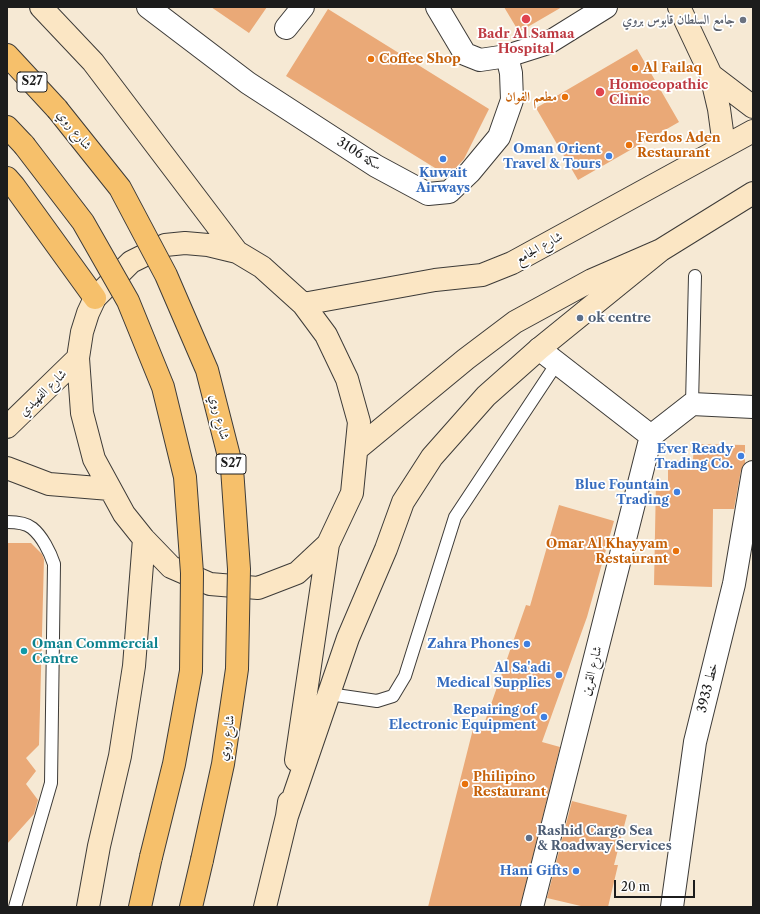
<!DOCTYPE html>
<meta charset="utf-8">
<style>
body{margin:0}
#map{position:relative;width:760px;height:914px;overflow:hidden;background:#f6e9d4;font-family:"Libre Caslon Text",serif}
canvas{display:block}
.frame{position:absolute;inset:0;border:8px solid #1c1c1c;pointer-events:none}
.scale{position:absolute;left:614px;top:880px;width:81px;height:18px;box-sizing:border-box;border:2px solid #1c1c1c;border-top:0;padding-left:5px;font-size:12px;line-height:14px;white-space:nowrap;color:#1c1c1c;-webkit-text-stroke:3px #fff;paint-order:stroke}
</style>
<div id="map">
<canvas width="760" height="914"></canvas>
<div class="frame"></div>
<div class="scale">20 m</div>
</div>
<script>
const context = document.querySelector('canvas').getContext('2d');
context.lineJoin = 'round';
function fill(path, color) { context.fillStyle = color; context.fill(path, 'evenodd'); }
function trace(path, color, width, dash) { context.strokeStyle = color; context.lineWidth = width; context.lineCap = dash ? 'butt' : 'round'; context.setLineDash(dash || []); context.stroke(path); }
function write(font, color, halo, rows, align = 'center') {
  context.font = font + ' "Libre Caslon Text",Amiri,serif'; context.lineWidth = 3.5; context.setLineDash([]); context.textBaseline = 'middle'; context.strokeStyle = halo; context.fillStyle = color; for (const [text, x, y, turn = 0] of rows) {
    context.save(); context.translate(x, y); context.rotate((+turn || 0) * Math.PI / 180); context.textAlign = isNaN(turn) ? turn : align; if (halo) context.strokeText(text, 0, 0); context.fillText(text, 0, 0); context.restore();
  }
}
const building = new Path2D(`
 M211,7H267L249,33Z
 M504,7H562L519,32Z
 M328,9L489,109L464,159L448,176L286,76Z
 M637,49L679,122L578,180L536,108Z
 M694,444L745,445V463L741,470L734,509H713L712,587L654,585L656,481H668V460H693Z
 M559,505L614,521L587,617L542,742L560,747L520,907H428L474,725L483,727L526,605L530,606Z
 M7,543H31L42,554L44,559L39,745L26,758L36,771L26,784L38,800L34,814L7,844Z
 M572,801L627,815L614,865H618L608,907H585L547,898Z`);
const lane = new Path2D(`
 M692,404L695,276
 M7,522C15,522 26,523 32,528C42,536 50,552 54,564L51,783L15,907
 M329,694L377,701L393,696L405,676L455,517L557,363`);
const street = new Path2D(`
 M148,7L248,83L376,166L428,194L449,192L470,172L499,137L512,100L511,73L507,56
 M437,7L465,54L480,60L507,56L548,43L606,7
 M286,28L303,7
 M539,349L651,436
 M651,436L692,404L753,407
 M532,907L651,436
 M672,907L695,742L734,584L753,472`);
const secondary = new Path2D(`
 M41,7L93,62L237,252
 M679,7L711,75L719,109L724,146
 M711,75L753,107
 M185,243L208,245L237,252L262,267L303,304L326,335L347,379L359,422L352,493L328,544L297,573L258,588L210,584L171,567L144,539L124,514L94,459L82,413L78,358L82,332L88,313L95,298L131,262L165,245Z
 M303,304L435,280L482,275L512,263L753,131
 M7,427L78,358
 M357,449L466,359L515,322L592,280L661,250L753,193
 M7,468L49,484L110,489
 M296,760L328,544
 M287,816L348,638L386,549L403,502L432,457L486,396L539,349L661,250
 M88,907L99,846L120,756L134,666L144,539
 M265,907L287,816L289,802`);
const primary = new Path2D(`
 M7,55L57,109
 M7,127L24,145
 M7,178L14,186L95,298
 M140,907L151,857
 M191,907L202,860`);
const primaryBridge = new Path2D(`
 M57,109L120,188L166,275L207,370L232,468L239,569L237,669L223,764L202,860
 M24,145L83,222L128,301L163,387L185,477L192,573L191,671L174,764L151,857`);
const markers = [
 [526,19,5,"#e0444e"],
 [743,20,4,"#6b7280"],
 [371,59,4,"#e8710a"],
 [635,68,4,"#e8710a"],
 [600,92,5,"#e0444e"],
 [565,97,4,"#e8710a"],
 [629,145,4,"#e8710a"],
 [609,156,4,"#3f7fe0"],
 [443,159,4,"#3f7fe0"],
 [580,318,4,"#5c6f8a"],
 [741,456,4,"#3f7fe0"],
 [677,492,4,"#3f7fe0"],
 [676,551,4,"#e8710a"],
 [527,644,4,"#3f7fe0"],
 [24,651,4,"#0f9aa8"],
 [559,675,4,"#3f7fe0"],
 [544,717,4,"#3f7fe0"],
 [465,784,4,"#e8710a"],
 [529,838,4,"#5c6f8a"],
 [576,871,4,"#3f7fe0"]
];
const shields = [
 [32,82,30],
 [231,464,30]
];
const shieldNames = [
 ["S27",32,82],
 ["S27",231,464]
];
const worshipNames = [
 ["جامع السلطان قابوس بروي",735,20]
];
const healthNames = [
 ["Badr Al Samaa",526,34],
 ["Hospital",526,49],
 ["Homoeopathic",609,85,"left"],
 ["Clinic",609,100,"left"]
];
const foodNames = [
 ["Coffee Shop",379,59],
 ["Al Failaq",643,68],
 ["مطعم الفوان",557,97,"right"],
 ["Ferdos Aden",637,138],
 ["Restaurant",637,153],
 ["Omar Al Khayyam",668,544,"right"],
 ["Restaurant",668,559,"right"],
 ["Philipino",473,777],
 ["Restaurant",473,792]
];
const streetNames = [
 ["شارع روي",74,130,51],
 ["سكة 3106",359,154,32],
 ["شارع الجامع",539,248,-29],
 ["شارع الفهيدي",43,393,-44],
 ["شارع روي",219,417,76],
 ["شارع القرين",592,671,-76],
 ["3933 خط",708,688,-76],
 ["شارع روي",227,738,-81]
];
const shopNames = [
 ["Oman Orient",601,149],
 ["Travel & Tours",601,164],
 ["Kuwait",443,173,"center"],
 ["Airways",443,188,"center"],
 ["Ever Ready",733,449],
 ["Trading Co.",733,464],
 ["Blue Fountain",669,485],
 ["Trading",669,500],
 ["Zahra Phones",519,644],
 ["Al Sa'adi",551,668],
 ["Medical Supplies",551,683],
 ["Repairing of",536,710],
 ["Electronic Equipment",536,725],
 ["Hani Gifts",568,871]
];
const serviceNames = [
 ["ok centre",588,318],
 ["Rashid Cargo Sea",537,831],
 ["& Roadway Services",537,846]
];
const cultureNames = [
 ["Oman Commercial",32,644],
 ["Centre",32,659]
];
fill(building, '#eaa977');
trace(lane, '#3d3b38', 14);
trace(street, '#3d3b38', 24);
trace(secondary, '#3d3b38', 24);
trace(primary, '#3d3b38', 24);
trace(lane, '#fff', 12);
trace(street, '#fff', 22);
trace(secondary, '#fbe6c4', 22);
trace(primary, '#f6c06b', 22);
trace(primaryBridge, '#3d3b38', 24, []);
trace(primaryBridge, '#f6c06b', 22);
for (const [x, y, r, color] of markers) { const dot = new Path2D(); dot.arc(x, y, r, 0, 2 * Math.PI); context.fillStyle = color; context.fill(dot); trace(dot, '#fff', 1.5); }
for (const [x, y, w] of shields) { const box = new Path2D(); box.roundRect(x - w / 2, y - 10, w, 20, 3); context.fillStyle = '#fff'; context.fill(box); trace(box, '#1c1c1c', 1); }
write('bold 12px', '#1c1c1c', null, shieldNames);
write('bold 13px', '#5b616d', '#fff', worshipNames, 'right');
write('bold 13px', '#be3a42', '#fff', healthNames);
write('bold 13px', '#c56008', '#fff', foodNames, 'left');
write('13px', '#1c1c1c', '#fff', streetNames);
write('bold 13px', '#366cbe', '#fff', shopNames, 'right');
write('bold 13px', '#4e5e75', '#fff', serviceNames, 'left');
write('bold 13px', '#0d838f', '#fff', cultureNames, 'left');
</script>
